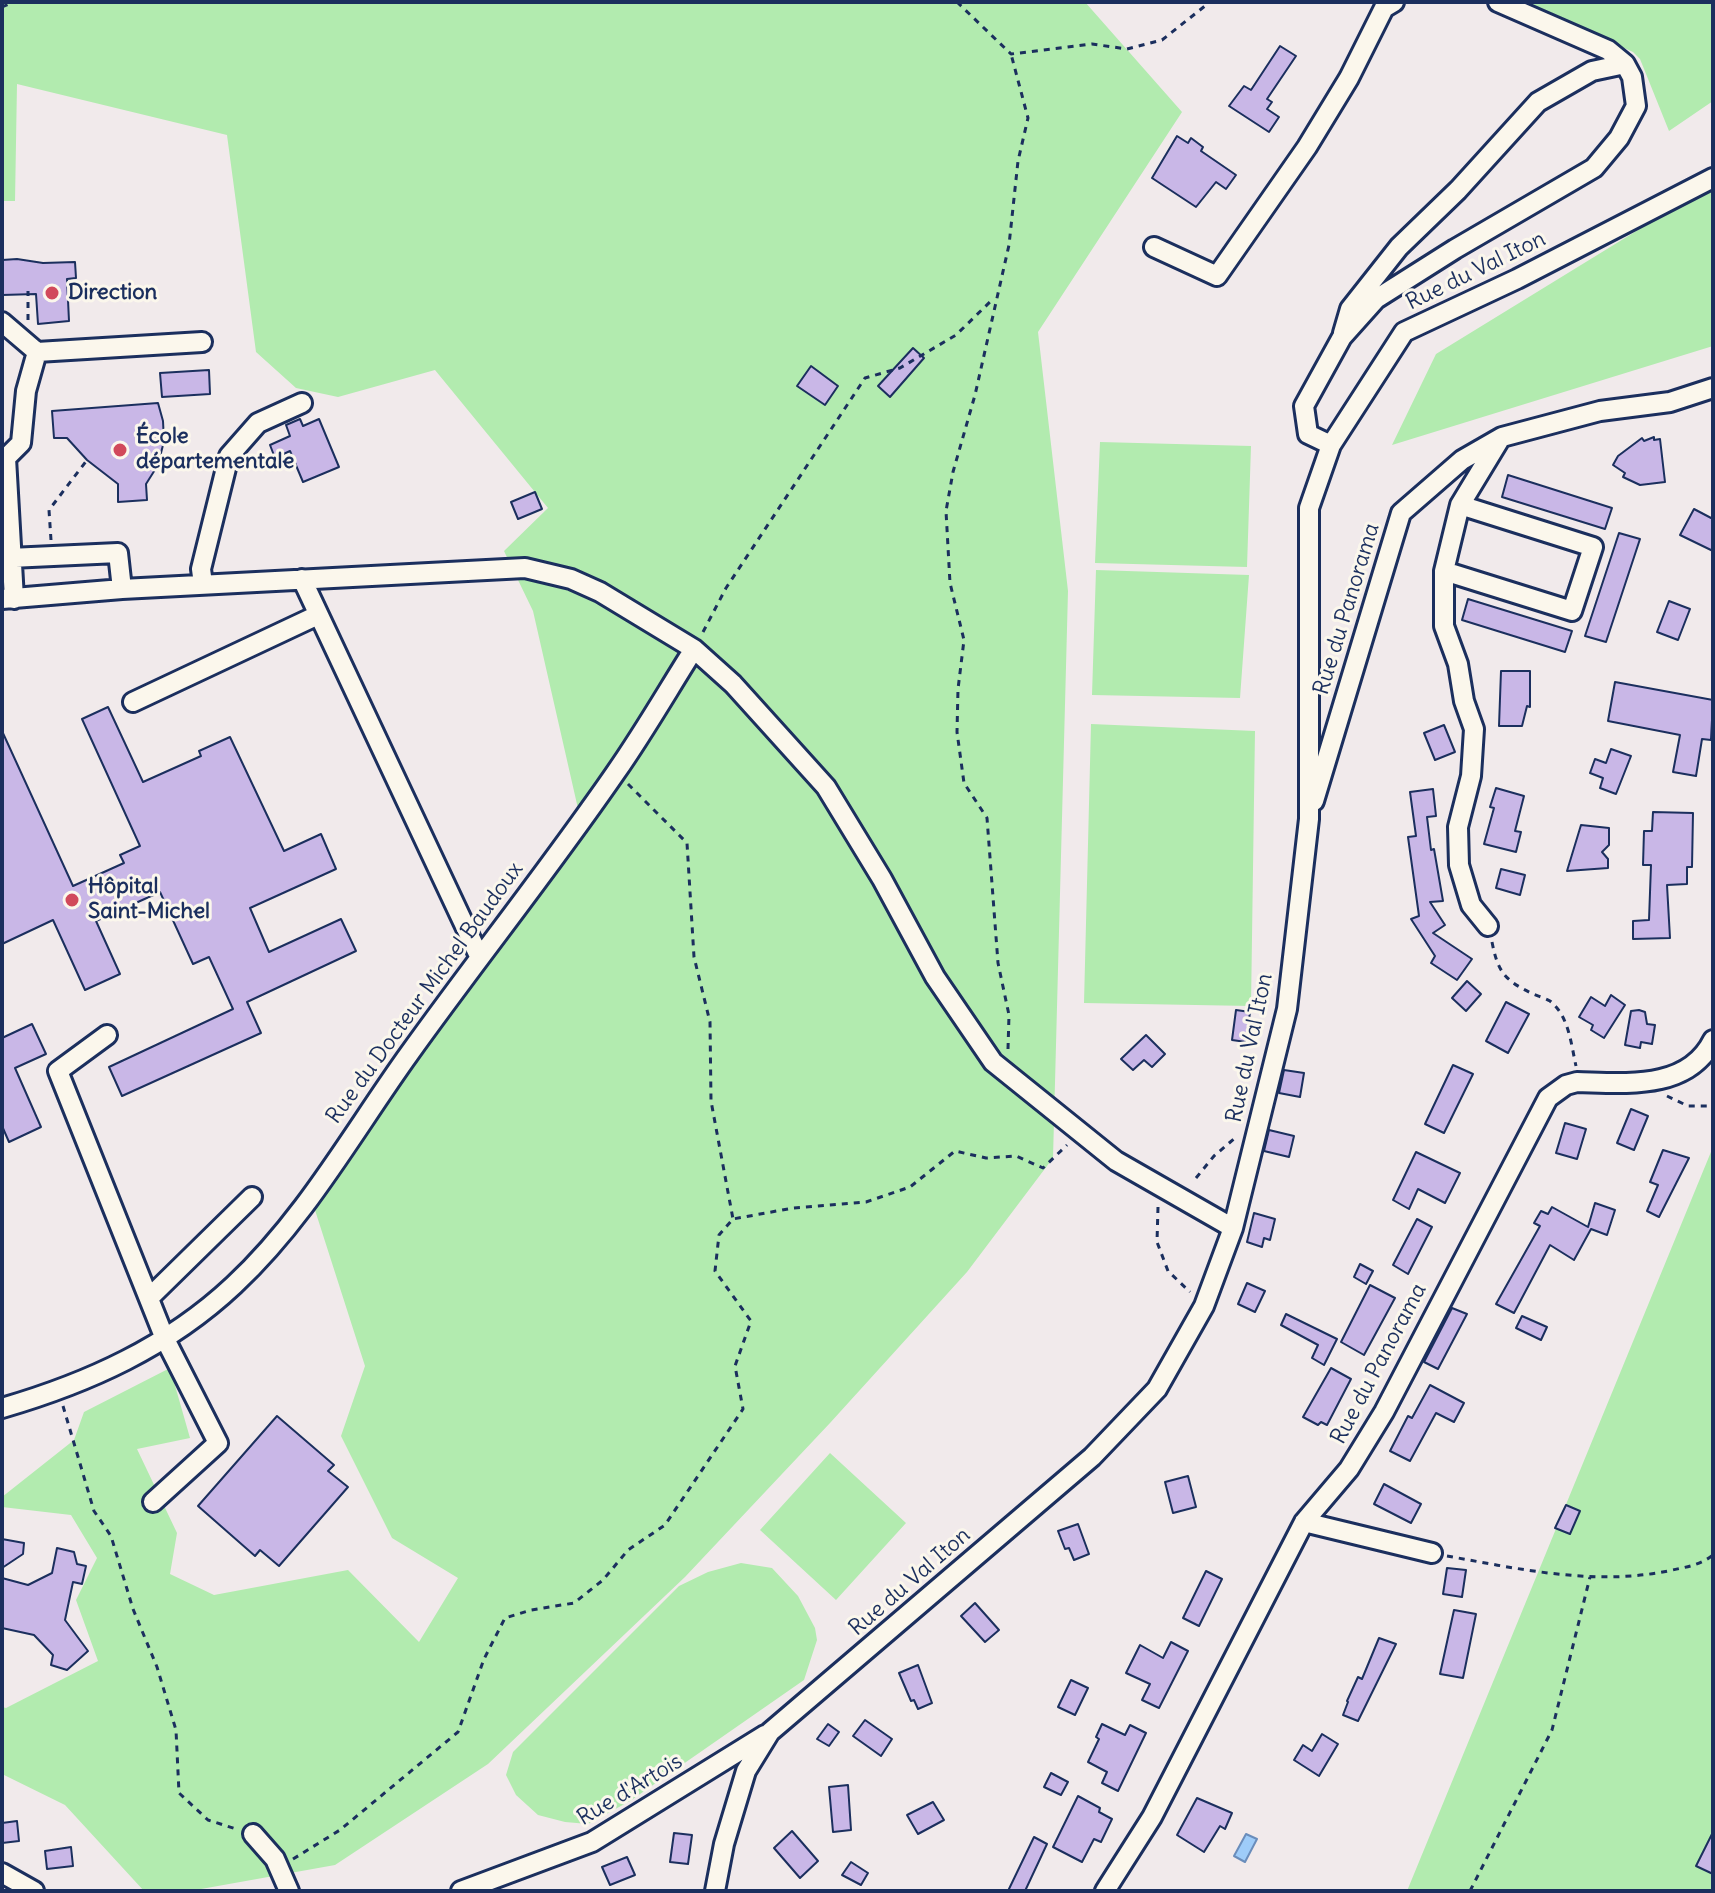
<!DOCTYPE html>
<meta charset="utf-8">
<style>
body{margin:0}
#map{position:relative;width:1715px;height:1893px;overflow:hidden;background:#f1eaeb;font-family:Delius,sans-serif}
canvas{display:block}
.frame{position:absolute;inset:0;border:4px solid #1b2f5e;pointer-events:none}
</style>
<div id="map">
<canvas width="1715" height="1893"></canvas>
<div class="frame"></div>
</div>
<script>
const context = document.querySelector('canvas').getContext('2d');
context.lineJoin = 'round';
function fill(path, color) { context.fillStyle = color; context.fill(path, 'evenodd'); }
function trace(path, color, width, dash) { context.strokeStyle = color; context.lineWidth = width; context.lineCap = dash ? 'butt' : 'round'; context.setLineDash(dash || []); context.stroke(path); }
function write(font, color, halo, rows, align = 'center') {
  context.font = font + ' Delius,sans-serif'; context.lineWidth = 6; context.setLineDash([]); context.textBaseline = 'middle'; context.strokeStyle = halo; context.fillStyle = color; for (const [text, x, y, turn = 0] of rows) {
    context.save(); context.translate(x, y); context.rotate((+turn || 0) * Math.PI / 180); context.textAlign = isNaN(turn) ? turn : align; if (halo) context.strokeText(text, 0, 0); context.fillText(text, 0, 0); context.restore();
  }
}
const green = new Path2D(`
 M2,2H1085L1182,112L1038,332L1068,591L1053,1158L967,1272L830,1423L685,1577L488,1764L335,1865L190,1891H144L65,1805L2,1774V1707L6,1708L98,1661L76,1600L97,1558L71,1515L2,1507V1497L74,1440L84,1412L170,1368L190,1438L137,1449L177,1533L170,1574L214,1595L348,1570L419,1642L458,1578L392,1538L341,1436L365,1366L314,1207L579,813L533,611L504,551L548,508L435,370L338,397L296,388L256,352L227,135L17,84L15,201H2Z
 M1521,2H1713V101L1669,131L1640,59L1633,52Z
 M1713,167V346L1392,445L1436,354L1638,230Z
 M1100,442L1251,446L1247,567L1095,563Z
 M1096,570L1249,575L1240,698L1092,695Z
 M1091,724L1255,731L1251,1006L1084,1003Z
 M1713,1147V1891H1407Z
 M830,1453L906,1523L836,1600L760,1530Z
 M741,1563L772,1568L798,1596L815,1628L817,1640L804,1680L630,1801L588,1824L565,1822L538,1815L516,1795L506,1775L513,1752L679,1586L708,1572Z`);
const water = new Path2D(`
 M1246,1834L1257,1839L1245,1862L1234,1856Z`);
const building = new Path2D(`
 M1280,46L1296,56L1267,99L1272,102L1267,109L1279,117L1269,132L1229,106L1244,86L1251,90Z
 M1177,136L1188,143L1191,138L1203,147L1201,151L1236,175L1226,189L1216,182L1196,207L1152,178Z
 M17,259L43,263L75,262L76,278L67,279L69,321L38,324L36,294L2,295V260Z
 M913,348L924,358L890,397L878,386Z
 M811,366L838,386L825,405L797,386Z
 M209,370L210,394L162,397L160,373Z
 M158,403L163,421L164,441L158,465L146,484L147,500L118,502V484L87,460L67,438H54L52,411Z
 M300,419L303,426L319,419L339,467L303,482L290,451L275,458L270,445L290,436L286,425Z
 M1654,437V440L1660,439L1665,482L1640,485L1623,477L1625,473L1613,465L1618,456L1642,438L1644,441Z
 M1508,475L1612,508L1605,529L1502,497Z
 M535,492L542,509L518,519L511,502Z
 M1694,509L1713,519V551L1680,535Z
 M1619,533L1640,539L1606,642L1585,636Z
 M1468,599L1572,631L1565,652L1462,620Z
 M1669,601L1690,609L1678,640L1657,632Z
 M1501,671H1530V707L1527,706L1522,726H1499Z
 M1615,682L1713,700L1711,740L1702,739L1696,776L1673,772L1680,735L1608,721Z
 M108,707L143,782L201,756L199,751L230,737L284,851L321,834L336,869L250,908L269,952L341,919L356,951L247,1002L261,1033L122,1096L109,1067L233,1009L209,957L193,964L160,892L96,921L120,974L85,990L53,920L2,944V731L73,886L124,863L120,855L140,846L82,719Z
 M1444,725L1455,752L1435,760L1424,733Z
 M1611,749L1631,756L1616,794L1600,788L1603,778L1590,773L1595,759L1606,763Z
 M1496,788L1524,796L1515,831L1521,832L1516,852L1484,844L1494,808L1490,807Z
 M1433,789L1436,816L1427,817L1431,850L1434,849L1443,901L1430,902L1445,925L1433,933L1472,959L1457,980L1431,963L1435,956L1411,919L1419,916L1408,837L1416,836L1410,792Z
 M1653,812L1693,813L1692,867H1687V884L1667,885L1670,938L1633,939V921L1649,920L1651,865H1643L1644,831H1652Z
 M1581,825L1609,828V845L1602,852L1608,859V868L1567,871Z
 M1501,869L1525,875L1520,895L1496,888Z
 M1467,981L1481,994L1466,1011L1452,998Z
 M1611,995L1625,1005L1604,1038L1591,1030L1593,1025L1579,1017L1591,997L1605,1006Z
 M1506,1002L1529,1014L1508,1053L1486,1041Z
 M1236,1010L1250,1012L1246,1042L1232,1040Z
 M1639,1010L1645,1012L1647,1024L1655,1025L1652,1044L1641,1042L1640,1048L1625,1045L1631,1011Z
 M32,1024L46,1054L15,1068L41,1127L9,1142L2,1126V1038Z
 M1146,1035L1165,1054L1152,1067L1144,1060L1133,1070L1121,1059Z
 M1453,1065L1473,1074L1444,1133L1425,1124Z
 M1284,1070L1304,1073L1300,1097L1279,1093Z
 M1631,1109L1648,1116L1634,1150L1617,1143Z
 M1565,1123L1586,1129L1577,1159L1556,1153Z
 M1269,1130L1294,1136L1289,1157L1264,1151Z
 M1663,1150L1689,1158L1659,1217L1647,1211L1658,1185L1650,1182Z
 M1416,1152L1460,1173L1445,1203L1418,1189L1409,1209L1393,1200Z
 M1595,1203L1615,1210L1607,1235L1591,1229L1574,1260L1550,1245L1514,1313L1496,1304L1540,1226L1534,1223L1541,1211L1548,1214L1552,1207L1588,1227Z
 M1254,1213L1275,1219L1270,1240L1264,1238L1262,1247L1247,1242Z
 M1417,1219L1432,1227L1408,1274L1393,1265Z
 M1360,1264L1373,1271L1366,1284L1354,1277Z
 M1247,1283L1265,1291L1255,1312L1238,1304Z
 M1370,1285L1395,1298L1364,1355L1341,1342Z
 M1452,1308L1467,1314L1438,1369L1424,1362Z
 M1286,1314L1337,1339L1324,1365L1312,1358L1318,1345L1281,1325Z
 M1522,1316L1547,1327L1541,1340L1516,1328Z
 M1331,1368L1351,1379L1327,1425L1321,1422L1318,1425L1303,1417Z
 M1430,1385L1464,1403L1454,1422L1436,1413L1410,1461L1390,1451L1408,1416L1412,1418Z
 M277,1416L334,1465L328,1471L348,1487L279,1566L260,1550L255,1556L198,1506Z
 M1188,1476L1196,1507L1173,1513L1165,1482Z
 M1384,1484L1421,1504L1411,1523L1374,1504Z
 M1566,1505L1580,1511L1570,1534L1555,1528Z
 M1078,1524L1089,1554L1074,1560L1069,1548L1065,1549L1058,1531Z
 M2,1539L24,1543L23,1554L2,1568Z
 M57,1548L74,1552L77,1564L86,1566L82,1584L73,1582L65,1620L88,1651L67,1670L51,1665L53,1655L34,1635L2,1628V1578L28,1585L52,1573Z
 M1447,1568L1466,1570L1462,1597L1443,1594Z
 M1206,1571L1222,1579L1199,1626L1183,1618Z
 M975,1603L999,1630L985,1642L961,1616Z
 M1454,1610L1476,1614L1463,1678L1440,1674Z
 M1379,1638L1396,1644L1358,1721L1343,1715L1348,1702L1347,1701L1358,1677L1362,1679Z
 M1171,1642L1188,1651L1159,1708L1142,1700L1150,1684L1126,1673L1140,1645L1163,1658Z
 M918,1665L932,1703L918,1709L914,1700L911,1701L899,1673Z
 M1071,1680L1088,1688L1075,1715L1058,1707Z
 M865,1720L892,1739L881,1756L853,1736Z
 M828,1724L839,1732L829,1746L817,1739Z
 M1102,1724L1125,1735L1130,1725L1146,1733L1118,1791L1102,1783L1107,1772L1088,1762L1099,1739L1096,1737Z
 M1322,1734L1338,1744L1319,1776L1294,1760L1303,1745L1312,1751Z
 M1051,1773L1068,1782L1061,1795L1044,1787Z
 M848,1785L851,1830L833,1832L829,1787Z
 M1078,1796L1100,1808L1099,1812L1112,1819L1101,1842L1094,1839L1082,1862L1053,1847Z
 M1197,1798L1232,1813L1225,1829L1220,1826L1204,1852L1177,1835Z
 M933,1802L944,1820L918,1834L907,1815Z
 M17,1821L19,1841L2,1843V1823Z
 M792,1831L818,1861L800,1878L774,1848Z
 M1713,1832V1874L1696,1866Z
 M674,1833L692,1835L688,1864L670,1862Z
 M1034,1837L1047,1844L1025,1891H1008Z
 M71,1847L73,1866L47,1869L45,1851Z
 M627,1857L635,1875L610,1885L602,1867Z
 M851,1862L868,1873L861,1885L842,1875Z`);
const path = new Path2D(`
 M957,2L1011,54L1092,44L1127,49L1162,40L1210,2
 M2,7L13,2
 M28,320V291
 M51,540L49,510L87,460
 M703,632L726,588L865,378L900,368L956,335L994,298
 M628,784L687,843L694,957L710,1022L711,1101L733,1219
 M1492,942C1498,972 1504,980 1533,994C1538,996 1545,998 1550,1001C1569,1016 1571,1044 1576,1066
 M1008,1049L1009,1015L998,963L987,818L964,783L957,732L958,689L964,640L950,583L946,511L953,472L975,395L1009,245L1018,161L1028,118L1011,54
 M1667,1096L1688,1106H1713
 M1196,1178L1214,1156L1235,1138
 M1158,1207L1157,1242L1168,1271L1190,1292
 M63,1406L94,1511L111,1536L133,1609L157,1667L176,1730L179,1793L208,1820L236,1829
 M1447,1556C1520,1569 1594,1586 1668,1571C1685,1567 1699,1566 1713,1555
 M293,1859L340,1830L458,1732L484,1659L505,1618L531,1610L574,1603L603,1580L628,1550L665,1525L743,1409L735,1366L751,1321L715,1271L719,1235L733,1219L793,1208L866,1202L910,1187L955,1151L986,1158L1016,1156L1043,1168L1067,1145
 M1470,1891L1552,1730L1590,1577`);
const minor = new Path2D(`
 M1154,247L1217,276L1307,147L1349,78L1384,8L1394,2
 M2,322L37,352
 M1343,333L1350,309L1399,247L1458,190L1538,102L1592,71L1625,64
 M1331,445L1308,434L1304,406L1342,337L1376,299L1455,249L1594,168L1619,138L1636,106L1632,77L1625,64L1608,50L1498,2
 M10,558L118,553L122,589
 M1444,571L1572,611L1593,547L1460,505
 M302,579L479,956
 M203,584L201,569L229,456L258,423L302,403
 M2,599L122,589L525,568L571,579L600,592L694,649L733,684L826,787L882,879L935,977L993,1062L1116,1161L1233,1228
 M14,599L6,458L21,443L26,391L37,352L202,342
 M133,702L318,615
 M1314,801L1401,513L1462,460L1502,437L1600,411L1670,402L1713,388
 M1488,926L1471,905L1459,865L1458,827L1471,776L1474,729L1464,701L1458,664L1444,626V571L1460,505L1500,439
 M107,1035L58,1071L165,1339L218,1443L153,1502
 M149,1298L252,1197
 M2,1408C88,1383 168,1347 234,1285C305,1219 353,1132 409,1054C477,959 550,868 616,772C644,732 668,690 694,649
 M1304,1522L1432,1553
 M253,1834L275,1859L289,1891
 M2,1873L34,1891
 M461,1891L592,1842L765,1735
 M715,1891L724,1844L746,1771L770,1732L1092,1457L1157,1389L1204,1306L1233,1228L1287,1009L1309,819V508L1331,445L1404,332L1517,279L1713,178
 M1105,1891L1152,1817L1304,1522L1349,1469L1384,1412L1548,1098L1566,1085L1577,1082C1624,1083 1688,1091 1713,1040`);
const markers = [
 [52,293,8,"#d1495b"],
 [120,450,8,"#d1495b"],
 [72,900,8,"#d1495b"]
];
const streetNames = [
 ["Rue du Val Iton",1476,271,-26],
 ["Rue du Panorama",1347,609,-73],
 ["Rue du Docteur Michel Baudoux",425,993,-54],
 ["Rue du Val Iton",1250,1048,-78],
 ["Rue du Panorama",1379,1364,-62],
 ["Rue du Val Iton",910,1582,-41],
 ["Rue d'Artois",630,1790,-31]
];
const poiNames = [
 ["Direction",68,293],
 ["École",136,437],
 ["départementale",136,462],
 ["Hôpital",88,887],
 ["Saint-Michel",88,912]
];
fill(green, '#b2ebaf');
fill(water, '#9eccf9');
trace(water, '#6a8dbb', 2);
fill(building, '#c9b7e7');
trace(building, '#1b2f5e', 2);
trace(minor, '#1b2f5e', 24);
trace(path, '#1b2f5e', 3, [6, 6]);
trace(minor, '#fbf7ec', 18);
for (const [x, y, r, color] of markers) { const dot = new Path2D(); dot.arc(x, y, r, 0, 2 * Math.PI); context.fillStyle = color; context.fill(dot); trace(dot, '#fbf7ec', 3); }
write('22px', '#1b2f5e', '#fbf7ec', streetNames);
write('bold 22px', '#1b2f5e', '#fbf7ec', poiNames, 'left');
</script>
